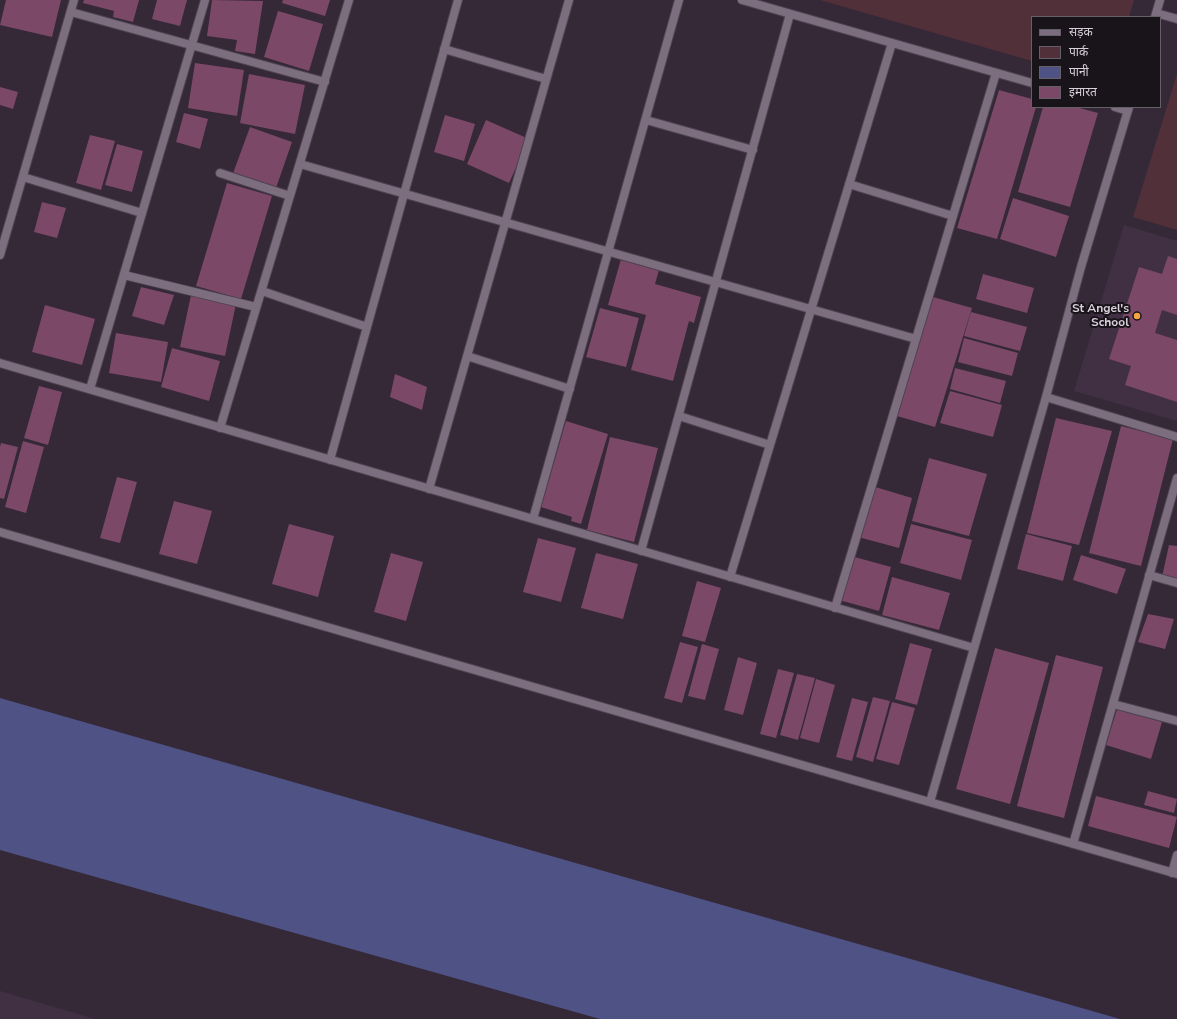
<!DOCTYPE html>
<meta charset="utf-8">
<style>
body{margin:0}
#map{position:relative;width:1177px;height:1019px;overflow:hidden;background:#352837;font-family:"Nunito Sans","Noto Sans Devanagari",sans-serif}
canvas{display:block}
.legend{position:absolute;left:1031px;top:16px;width:130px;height:92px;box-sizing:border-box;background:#19131a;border:1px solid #655f67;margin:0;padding:5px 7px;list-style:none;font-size:12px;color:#d8d0da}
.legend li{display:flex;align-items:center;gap:8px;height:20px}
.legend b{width:20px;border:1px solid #655f67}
</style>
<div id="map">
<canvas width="1177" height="1019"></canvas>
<ul class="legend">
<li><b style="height:5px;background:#7d6e7f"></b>सड़क</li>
<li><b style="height:11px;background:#523039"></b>पार्क</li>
<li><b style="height:11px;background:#4e5285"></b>पानी</li>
<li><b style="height:11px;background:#7b4868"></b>इमारत</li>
</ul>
</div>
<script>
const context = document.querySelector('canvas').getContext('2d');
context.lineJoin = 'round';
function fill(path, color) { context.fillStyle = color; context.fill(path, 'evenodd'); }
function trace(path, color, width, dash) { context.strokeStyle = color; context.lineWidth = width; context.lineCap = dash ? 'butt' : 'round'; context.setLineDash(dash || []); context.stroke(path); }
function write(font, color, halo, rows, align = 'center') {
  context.font = font + ' "Nunito Sans",sans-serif'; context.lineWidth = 4; context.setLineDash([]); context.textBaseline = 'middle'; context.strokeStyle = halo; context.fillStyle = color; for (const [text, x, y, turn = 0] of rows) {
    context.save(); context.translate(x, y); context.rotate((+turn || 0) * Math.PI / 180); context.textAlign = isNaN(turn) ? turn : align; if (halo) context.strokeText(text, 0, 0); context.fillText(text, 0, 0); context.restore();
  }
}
const built = new Path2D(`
 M1124,225L1177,241V421L1074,391Z
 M0,991L95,1019H0Z`);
const green = new Path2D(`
 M820,0H1134L1129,17H1032V61Z
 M1177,74V230L1133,217Z`);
const water = new Path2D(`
 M0,698L1120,1019H600L0,850Z`);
const building = new Path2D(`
 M6,0H61L52,37L0,25Z
 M84,0H139L133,22L113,17L114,11L83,3Z
 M157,0H187L180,26L152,19Z
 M212,0L263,1L255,54L235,51L237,40L207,36Z
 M283,0H330L325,16L282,3Z
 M278,11L323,24L309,71L264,57Z
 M195,63L244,70L237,116L188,108Z
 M249,74L305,85L295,134L240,123Z
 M0,87L18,92L13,109L0,105Z
 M999,90L1032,99V107H1036L997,239L957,228Z
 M1043,107H1076L1098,113L1070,207L1018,192Z
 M184,113L208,119L200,149L176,142Z
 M445,115L475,124L464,161L434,152Z
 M486,120L529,139L509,183L467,164Z
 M250,127L292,142L275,191L232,176Z
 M90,135L115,141L101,190L76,183Z
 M117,144L143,151L132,192L105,185Z
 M227,183L272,196L241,299L196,286Z
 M1013,198L1069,216L1056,257L1000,239Z
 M42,202L66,208L57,238L34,232Z
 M1168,256L1177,259V315L1162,310L1155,333L1177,340V402L1125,385L1131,366L1109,359L1139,267L1162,274Z
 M621,259L659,270L655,284L701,297L694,323L689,321L673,381L631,370L646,315L608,305Z
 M983,274L1034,288L1027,313L976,299Z
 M141,287L174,295L164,325L132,316Z
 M191,295L236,304L225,356L180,347Z
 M933,297L972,308L935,427L897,416Z
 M45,305L95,319L82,365L32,352Z
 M600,308L639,318L626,367L586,357Z
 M971,312L1027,327L1020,351L964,336Z
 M116,333L168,342L161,382L109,373Z
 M964,338L1018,353L1012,376L958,362Z
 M172,348L220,361L209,401L161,387Z
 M955,368L1006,381L1000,403L950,389Z
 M395,374L427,387L422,410L390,397Z
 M39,386L62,392L48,445L24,438Z
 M950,391L1002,405L993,437L940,423Z
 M1056,418L1112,431L1079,545L1027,533Z
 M566,421L608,434L581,524L571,521L572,517L541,507Z
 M1121,426L1173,439L1141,566L1089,553Z
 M610,437L658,448L634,542L587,530Z
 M23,441L44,447L26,513L5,507Z
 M1,443L18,447L4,499L0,498V447Z
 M929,458L987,474L969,536L912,521Z
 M117,477L137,482L120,543L100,538Z
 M872,486L912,498L899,548L858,537Z
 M174,501L212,511L197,564L159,554Z
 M289,524L334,536L318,597L272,584Z
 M911,524L972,540L961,580L900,563Z
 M1026,534L1072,546L1063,581L1017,569Z
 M538,538L576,548L561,602L523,592Z
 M1169,545L1177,546V580L1162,577Z
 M391,553L423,562L406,621L374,612Z
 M596,553L638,564L623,619L581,608Z
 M1081,555L1126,569L1117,594L1073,580Z
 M851,556L891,567L879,611L839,600Z
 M892,577L950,593L939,630L882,615Z
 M697,581L721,588L705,642L682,636Z
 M1148,614L1174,619L1165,649L1138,642Z
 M680,642L698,647L682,703L664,698Z
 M910,643L932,649L917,705L895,699Z
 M702,644L719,649L705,700L688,696Z
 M995,648L1049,663L1010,804L956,789Z
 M1056,655L1103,667L1064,818L1017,806Z
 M738,657L757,663L743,715L724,710Z
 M778,669L794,673L776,738L760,734Z
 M797,674L815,678L798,740L780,735Z
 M816,679L835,685L819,743L800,738Z
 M873,697L890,701L873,762L856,757Z
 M852,698L868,702L852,761L836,757Z
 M892,702L915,708L899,765L876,759Z
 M1117,709L1162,722L1151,759L1106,745Z
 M1148,791L1177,799L1174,813L1144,805Z
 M1096,796L1177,817L1169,848L1088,826Z`);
const street = new Path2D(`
 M742,0L1032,83
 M71,12L325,82
 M1156,13L1177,19
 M1155,17L1160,0
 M444,49L546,79
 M1115,107L1128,111
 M646,120L753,150
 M300,164L916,339
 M220,173L290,196
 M23,177L142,213
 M849,184L953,216
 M0,255L74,0
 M124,275L256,307
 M262,291L367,327
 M467,356L570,389
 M0,363L974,648
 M90,389L205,0
 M1046,397L1177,437
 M679,416L770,445
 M220,428L349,0
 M330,460L458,0
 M429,489L569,0
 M533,519L679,0
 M0,532L1177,874
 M641,551L790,14
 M1149,575L1177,583
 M730,577L892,43
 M835,608L996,73
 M1113,704L1177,721
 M930,802L1046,397L1081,267L1129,107
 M1073,844L1177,478
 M1172,873L1177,855`);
const markers = [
 [1137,316,4,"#f4a443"]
];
const poiNames = [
 ["St Angel's",1129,309],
 ["School",1129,323]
];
fill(built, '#413044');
fill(green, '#523039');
fill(water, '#4e5285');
fill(building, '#7b4868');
trace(street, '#4d434f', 10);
trace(street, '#7d6e7f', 8);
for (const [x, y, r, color] of markers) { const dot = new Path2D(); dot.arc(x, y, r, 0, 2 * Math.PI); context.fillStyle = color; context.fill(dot); trace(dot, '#19131a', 1.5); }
write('bold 12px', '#d8d0da', '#19131a', poiNames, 'right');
</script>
